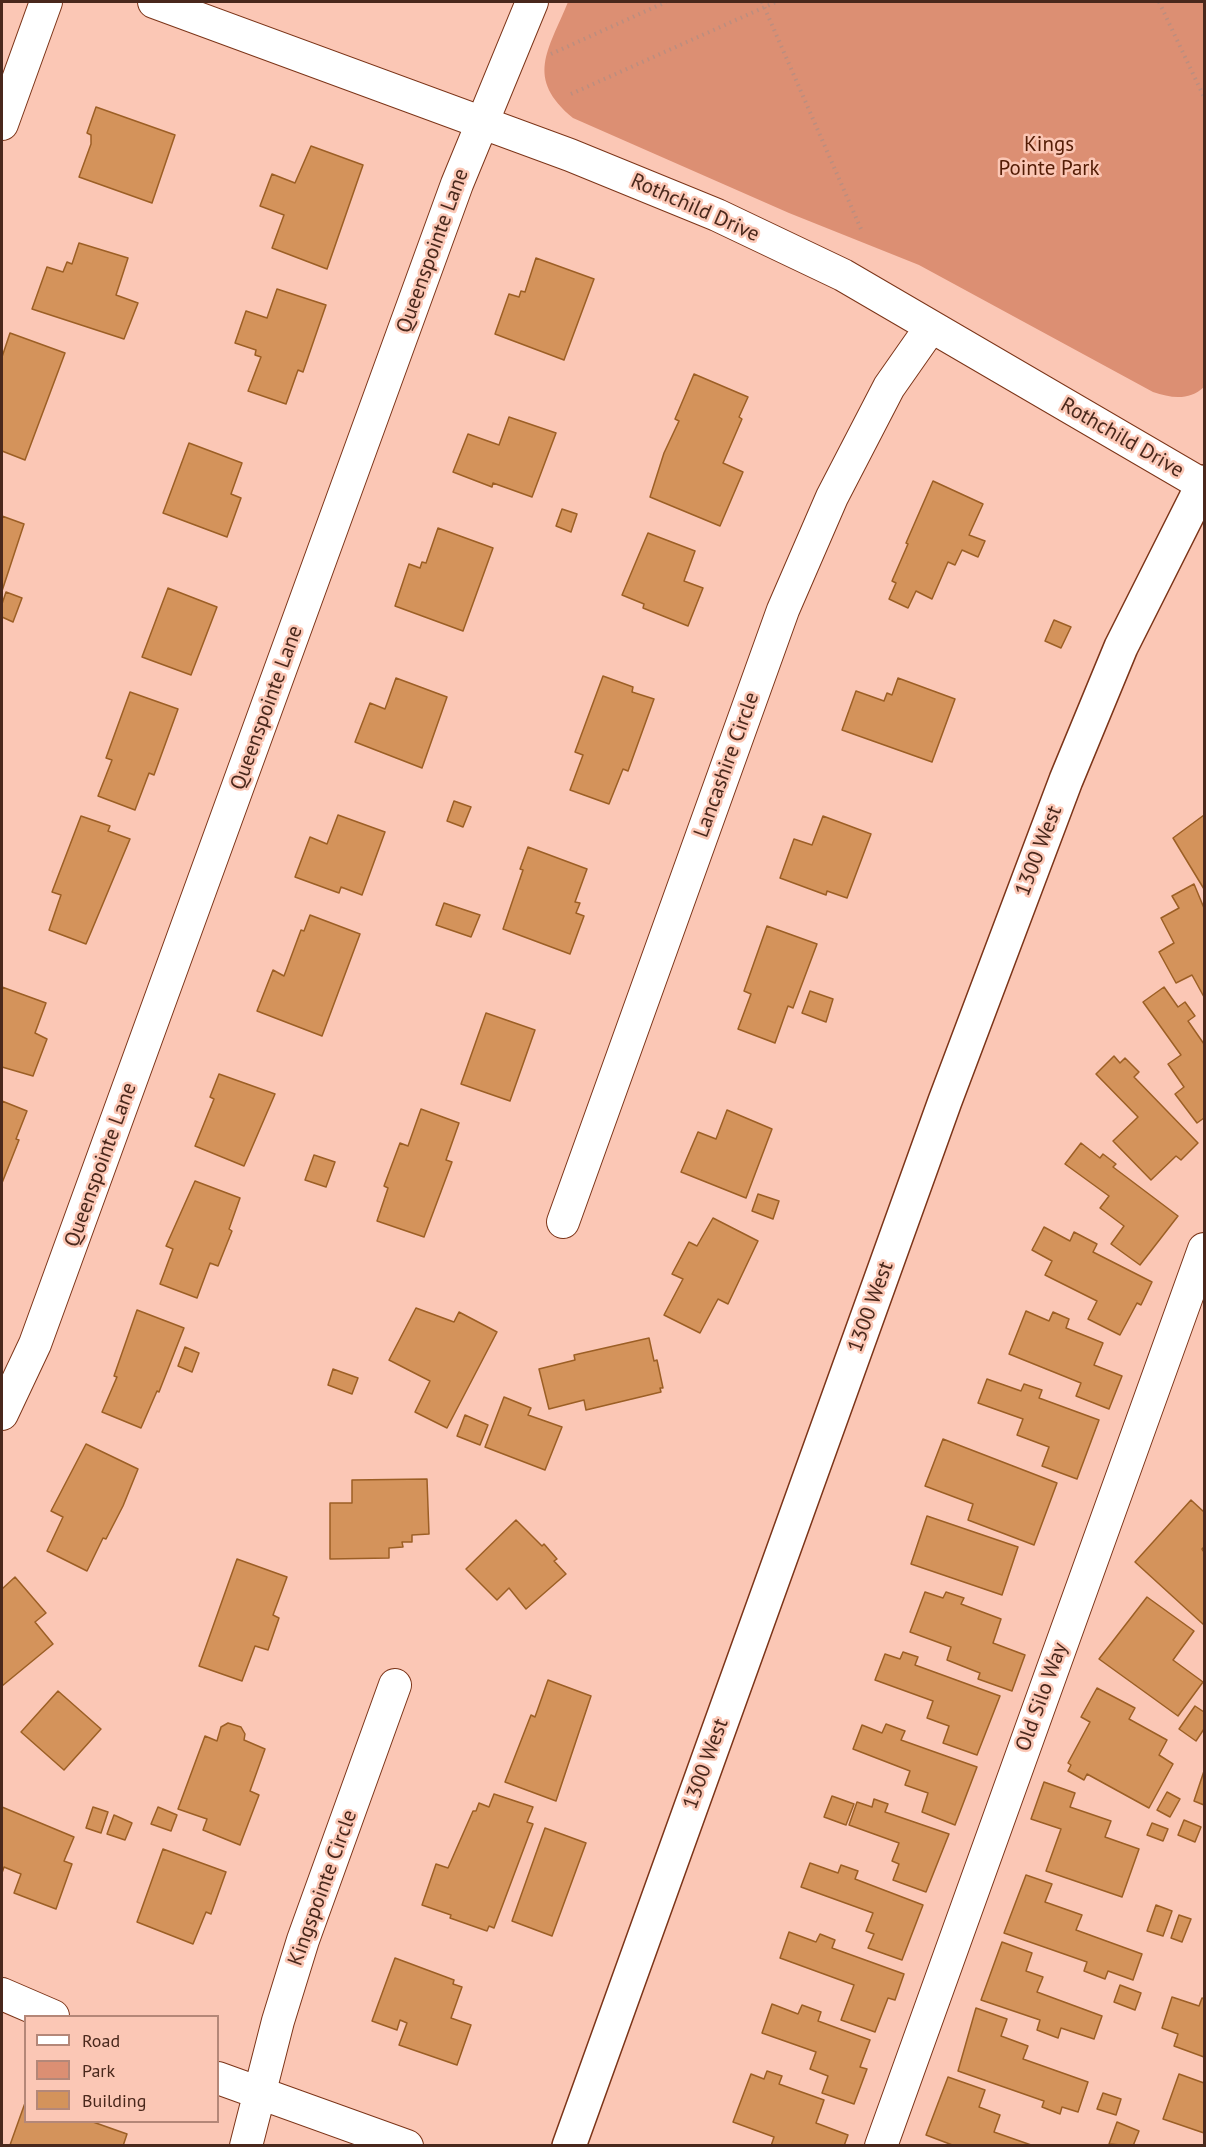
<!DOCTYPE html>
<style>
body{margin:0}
#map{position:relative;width:1206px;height:2147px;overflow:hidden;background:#fbc7b5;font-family:"PT Sans",sans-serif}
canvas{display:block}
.frame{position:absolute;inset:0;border:3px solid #49281c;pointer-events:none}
.legend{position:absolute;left:24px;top:2015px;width:195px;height:108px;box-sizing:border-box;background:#fbc7b5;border:2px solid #b48778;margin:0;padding:8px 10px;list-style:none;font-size:18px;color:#49281c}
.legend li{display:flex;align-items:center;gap:12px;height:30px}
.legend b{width:30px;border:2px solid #b48778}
</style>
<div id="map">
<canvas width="1206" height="2147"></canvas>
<div class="frame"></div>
<ul class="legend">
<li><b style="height:8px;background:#fff"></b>Road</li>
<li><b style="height:16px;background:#dc8f73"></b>Park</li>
<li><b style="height:16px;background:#d4935b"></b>Building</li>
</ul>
</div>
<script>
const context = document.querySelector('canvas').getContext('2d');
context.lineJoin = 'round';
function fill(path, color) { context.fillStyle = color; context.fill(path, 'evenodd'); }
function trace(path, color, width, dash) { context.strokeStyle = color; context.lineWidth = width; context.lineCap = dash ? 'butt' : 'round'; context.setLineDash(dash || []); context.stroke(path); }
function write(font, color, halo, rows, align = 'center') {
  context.font = font + ' "PT Sans",sans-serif'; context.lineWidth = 5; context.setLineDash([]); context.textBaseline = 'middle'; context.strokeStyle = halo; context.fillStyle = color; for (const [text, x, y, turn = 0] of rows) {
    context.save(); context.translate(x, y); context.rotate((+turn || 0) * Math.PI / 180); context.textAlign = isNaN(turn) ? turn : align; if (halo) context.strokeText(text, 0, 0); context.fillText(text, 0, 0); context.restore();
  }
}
const green = new Path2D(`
 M568,2H1204V387C1189,401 1171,398 1153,392L919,265L789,213L573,118C525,78 548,51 568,2Z`);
const building = new Path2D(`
 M96,107L175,135L152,203L79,177L91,144V135L87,133Z
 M311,146L363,165L327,269L272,248L284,215L260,206L272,174L295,183Z
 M79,243L128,258L116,295L138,303L124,339L32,309L47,267L63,272L67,262L72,264Z
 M536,258L594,279L564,360L495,334L509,294L519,297L521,291L525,292Z
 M277,289L326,305L303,372L298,370L286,404L248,391L261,357L255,355L256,350L235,343L246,311L267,318Z
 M10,333L65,353L25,460L2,451V357Z
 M694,374L748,397L739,417L742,419L723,463L743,472L720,526L650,497L664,453L679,421L675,419Z
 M509,417L556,433L532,497L493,483L492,487L453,472L468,434L499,445Z
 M189,443L242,463L231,494L241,498L227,537L163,513Z
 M933,481L983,504L969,535L985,541L978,557L962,550L955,565L948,562L932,599L916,591L908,608L889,599L896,583L892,581L908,544L906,543Z
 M562,509L577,514L571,532L556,526Z
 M2,516L24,524L2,591Z
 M438,528L493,548L463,631L395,606L409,564L420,568L422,562L426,563Z
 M648,533L695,551L684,581L703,588L688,626L643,608L644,604L622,595Z
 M168,588L217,607L191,675L142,657Z
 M6,592L22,598L13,622L2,617V604Z
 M1054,620L1071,627L1061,648L1045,641Z
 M603,676L633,687L632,692L654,699L628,771L623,769L609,804L570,790L583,755L575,752Z
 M396,678L447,697L422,768L355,742L370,703L385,709Z
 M898,678L955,699L932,762L842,730L856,691L884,701L887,693L892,695Z
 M130,692L178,709L154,775L149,773L135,810L98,796L112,760L106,758Z
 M454,801L471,807L463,827L447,821Z
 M338,815L385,832L362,895L341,887L339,893L295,877L310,837L327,844Z
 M1204,815V889L1173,838Z
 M81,816L110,826L108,831L130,839L86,944L49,930L61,895L52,892Z
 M823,816L871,834L847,898L827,891L826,895L780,878L794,839L812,845Z
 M528,847L587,869L575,902L580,903L576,913L584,916L570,954L503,929L523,870L520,869Z
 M1194,884L1204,908V997L1192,975L1176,983L1159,952L1174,943L1161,918L1179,908L1172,896Z
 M444,903L480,915L471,937L436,925Z
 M310,915L360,934L322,1036L257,1011L273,970L284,976L301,930L304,931Z
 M767,926L817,944L793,1008L788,1006L775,1043L738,1029L751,994L744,991Z
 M2,987L46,1003L35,1033L47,1039L33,1076L2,1067Z
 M1164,987L1178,1007L1185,1002L1195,1016L1188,1021L1204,1044V1118L1197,1123L1175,1094L1184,1087L1168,1064L1181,1055L1143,1002Z
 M810,991L833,999L826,1022L802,1013Z
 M486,1013L535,1030L510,1101L461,1084Z
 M1114,1056L1120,1063L1125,1058L1139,1072L1134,1077L1198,1143L1181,1160L1176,1156L1151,1180L1113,1141L1138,1117L1096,1074Z
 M219,1074L275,1094L244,1166L195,1146L214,1099L210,1097Z
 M2,1101L27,1111L16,1139L19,1140L2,1183Z
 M421,1109L459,1123L446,1160L452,1162L424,1237L377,1221L388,1188L384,1186L400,1143L408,1146Z
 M727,1110L772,1129L746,1198L681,1172L698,1132L716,1139Z
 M1081,1143L1100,1158L1103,1154L1116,1164L1113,1167L1178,1216L1140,1265L1111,1244L1124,1226L1100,1208L1109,1196L1065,1164Z
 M314,1155L335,1162L326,1187L305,1180Z
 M195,1181L240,1198L229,1229L232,1231L218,1266L210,1263L197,1298L160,1284L173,1249L166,1246Z
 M758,1194L779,1201L773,1219L752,1211Z
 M713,1218L758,1241L728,1304L718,1299L700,1333L664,1315L683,1279L672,1274L689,1242L697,1246Z
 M1044,1227L1070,1241L1074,1232L1097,1244L1093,1252L1152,1282L1141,1305L1137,1303L1120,1335L1088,1319L1097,1301L1045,1275L1052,1261L1032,1250Z
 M416,1308L454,1322L459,1312L497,1332L447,1428L415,1412L430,1381L389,1360Z
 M137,1310L184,1328L159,1392L157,1391L141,1428L102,1412L117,1377L114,1376Z
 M1026,1311L1049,1321L1053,1312L1069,1319L1066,1328L1103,1343L1094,1365L1122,1376L1109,1409L1076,1396L1081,1383L1009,1354Z
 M649,1338L654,1361L657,1360L663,1388H660L661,1392L586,1410L584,1400L549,1409L539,1369L575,1360L574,1355Z
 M185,1347L199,1353L192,1372L178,1366Z
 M333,1369L358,1378L352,1394L328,1385Z
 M987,1379L1021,1391L1024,1384L1042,1390L1039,1398L1099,1420L1077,1479L1042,1466L1049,1447L1017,1435L1023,1419L978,1403Z
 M504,1397L531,1408L528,1415L562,1427L545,1470L485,1447Z
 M465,1415L488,1425L480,1445L457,1436Z
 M943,1439L1057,1483L1034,1545L968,1520L973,1504L925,1486Z
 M86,1444L138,1469L123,1506L106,1539L103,1538L87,1571L47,1551L63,1517L51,1511Z
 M427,1479L429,1534L412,1535V1542H402L403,1547L389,1548V1558L330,1559V1503H352V1480Z
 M1191,1500L1204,1512V1547L1202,1549L1204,1552V1625L1135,1562Z
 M927,1516L1018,1547L1002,1595L911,1564Z
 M516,1520L542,1546L544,1544L557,1559L554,1561L566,1574L526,1609L509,1588L497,1600L466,1569Z
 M237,1559L287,1577L273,1615L279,1618L268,1650L255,1646L242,1681L199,1666Z
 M15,1577L46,1613L35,1622L53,1644L2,1686V1589Z
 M925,1592L943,1598L946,1592L964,1598L961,1604L1001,1619L993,1643L1025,1655L1012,1691L978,1679L980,1673L947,1660L951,1647L910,1632Z
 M1147,1597L1194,1631L1173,1660L1203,1682L1178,1716L1099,1659Z
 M903,1652L918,1657L915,1665L1000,1696L977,1755L943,1743L949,1726L927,1718L933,1701L875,1680L885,1654L900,1659Z
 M548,1680L591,1696L556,1801L505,1782L531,1715L535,1717Z
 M1097,1688L1135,1708L1129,1719L1167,1740L1159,1755L1173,1764L1149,1808L1087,1774L1084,1780L1068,1771L1071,1765L1068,1763L1090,1722L1081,1717Z
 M58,1691L101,1729L64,1770L21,1732Z
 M1195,1706L1204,1712V1729L1196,1741L1179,1729Z
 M228,1723L241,1727L245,1734L244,1740L265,1749L250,1791L259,1795L240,1845L203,1830L207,1819L178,1809L205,1736L217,1741L221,1727Z
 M886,1724L905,1731L901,1740L977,1767L955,1825L922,1812L928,1793L905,1785L910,1771L853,1749L862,1725L882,1733Z
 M1204,1771V1805L1194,1801Z
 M1044,1782L1075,1793L1070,1807L1111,1821L1105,1837L1139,1849L1122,1897L1046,1871L1061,1829L1031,1819Z
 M1167,1792L1180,1799L1170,1817L1157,1810Z
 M494,1794L533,1807L527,1822L533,1824L494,1928L489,1926L487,1931L450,1918L451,1915L422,1905L436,1864L448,1868L473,1811H476L479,1803L489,1807Z
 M832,1796L854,1804L846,1825L824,1817Z
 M874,1799L888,1804L885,1812L949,1834L926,1892L893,1880L899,1864L892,1861L899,1843L849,1825L857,1802L872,1807Z
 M2,1807L74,1837L64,1861L72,1864L56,1909L14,1893L21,1874L4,1867L2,1873Z
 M93,1807L108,1812L101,1833L86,1828Z
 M158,1807L177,1815L171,1831L151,1824Z
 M114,1815L132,1823L125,1840L107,1834Z
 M1184,1820L1201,1827L1195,1842L1178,1835Z
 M1152,1823L1168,1829L1163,1841L1147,1835Z
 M545,1828L586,1843L552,1936L512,1921Z
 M163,1849L226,1872L211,1914L206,1912L193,1944L137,1922Z
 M810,1863L838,1873L841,1865L858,1871L855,1879L923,1905L902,1960L868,1948L874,1934L866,1931L873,1913L801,1887Z
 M1026,1875L1052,1884L1045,1902L1082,1915L1076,1930L1142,1954L1133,1980L1108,1971L1105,1979L1084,1971L1087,1962L1004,1933Z
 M1156,1905L1172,1911L1163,1936L1147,1931Z
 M1179,1915L1191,1919L1182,1942L1171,1938Z
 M789,1932L816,1942L820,1934L835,1940L832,1948L904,1974L895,2000L888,1998L875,2032L841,2020L854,1985L780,1958Z
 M1002,1942L1032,1953L1026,1971L1043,1977L1037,1992L1102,2016L1094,2039L1061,2028L1058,2038L1037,2030L1040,2020L981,2000Z
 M395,1958L454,1980L453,1984L462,1987L451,2018L471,2025L457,2065L399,2045L407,2023L400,2020L397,2030L372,2021Z
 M1120,1985L1141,1993L1135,2010L1114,2002Z
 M1172,1997L1199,2006L1202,1998L1204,1999V2057L1174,2046L1178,2034L1162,2028Z
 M772,2004L798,2014L802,2005L821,2012L818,2021L870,2040L860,2067L867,2069L854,2104L822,2093L828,2076L810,2069L816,2052L762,2033Z
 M976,2008L1007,2019L1001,2036L1028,2046L1023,2059L1088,2082L1078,2112L1062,2107L1060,2114L1042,2107L1044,2101L958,2071Z
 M767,2071L782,2076L779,2084L824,2100L816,2123L848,2135L844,2146H771L774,2137L733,2122L751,2074L764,2079Z
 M1179,2074L1204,2083V2133L1163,2119Z
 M948,2077L985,2090L979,2107L1000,2115L994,2132L1034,2146H955L926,2135Z
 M1103,2093L1121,2099L1116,2115L1097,2109Z
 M25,2103L26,2122H93L127,2134L123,2146L10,2145Z
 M1117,2122L1139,2131L1133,2146L1109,2144Z`);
const path = new Path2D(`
 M762,2L861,229
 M1159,2L1204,97
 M551,54L666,2
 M571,94L776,2`);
const minor = new Path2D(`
 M154,2L570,155L717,215L843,275L1203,485
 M2,124L46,2
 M563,1222L783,610L832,497L889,387L931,327
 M2,1414L35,1344L457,184L532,2
 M2,1994L53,2016
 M218,2078L407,2146
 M246,2146L278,2021L303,1940L395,1685
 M881,2146L1204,1249`);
const tertiary = new Path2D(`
 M569,2146L945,1101L1066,780L1121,647L1204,482`);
const parkNames = [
 ["Kings",1049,145],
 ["Pointe Park",1049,169]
];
const streetNames = [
 ["Rothchild Drive",695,208,24],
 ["Queenspointe Lane",433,251,-70],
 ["Rothchild Drive",1122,438,30],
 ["Queenspointe Lane",267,708,-70],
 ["Lancashire Circle",727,765,-70],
 ["1300 West",1039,851,-69],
 ["Queenspointe Lane",101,1165,-70],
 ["1300 West",871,1307,-70],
 ["Old Silo Way",1042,1697,-70],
 ["1300 West",706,1764,-70],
 ["Kingspointe Circle",323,1888,-70]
];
fill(green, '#dc8f73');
fill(building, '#d4935b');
trace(building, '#9c5f25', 1.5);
trace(minor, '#7c3519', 34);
trace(tertiary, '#7c3519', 36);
trace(path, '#bc8e7f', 4, [1.5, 4.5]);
trace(minor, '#fff', 32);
trace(tertiary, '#fff', 33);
write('21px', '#531c05', '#fbc7b5', parkNames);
write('21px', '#49281c', '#fbc7b5', streetNames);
</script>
